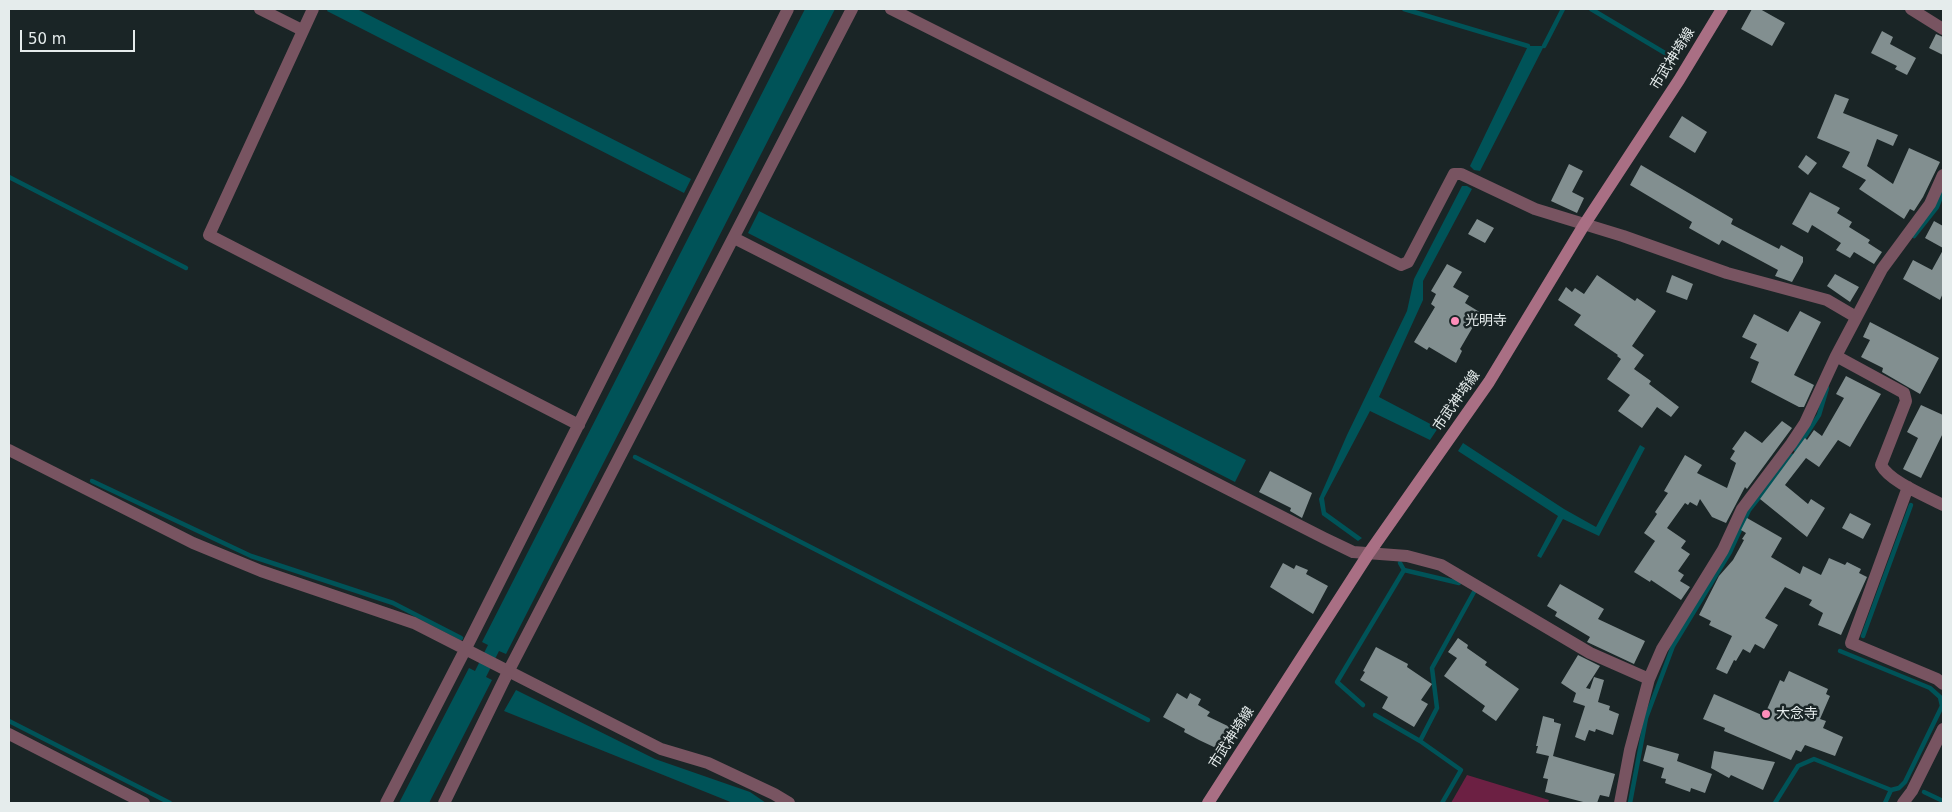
<!DOCTYPE html>
<meta charset="utf-8">
<style>
body{margin:0}
#map{position:relative;width:1952px;height:812px;overflow:hidden;background:#1a2526;font-family:"DejaVu Sans",sans-serif}
canvas{display:block}
.frame{position:absolute;inset:0;border:10px solid #e5ecec;pointer-events:none}
.scale{position:absolute;left:20px;top:30px;width:115px;height:22px;box-sizing:border-box;border:2px solid #e5ecec;border-top:0;padding-left:6px;font-size:15px;line-height:18px;white-space:nowrap;color:#e5ecec;-webkit-text-stroke:4px #1a2526;paint-order:stroke}
</style>
<div id="map">
<canvas width="1952" height="812"></canvas>
<div class="frame"></div>
<div class="scale">50 m</div>
</div>
<script>
const context = document.querySelector('canvas').getContext('2d');
context.lineJoin = 'round';
function fill(path, color) { context.fillStyle = color; context.fill(path, 'evenodd'); }
function trace(path, color, width, dash) { context.strokeStyle = color; context.lineWidth = width; context.lineCap = dash ? 'butt' : 'round'; context.setLineDash(dash || []); context.stroke(path); }
function write(font, color, halo, rows, align = 'center') {
  context.font = font + ' "DejaVu Sans","Noto Sans JP",sans-serif'; context.lineWidth = 5; context.setLineDash([]); context.textBaseline = 'middle'; context.strokeStyle = halo; context.fillStyle = color; for (const [text, x, y, turn = 0] of rows) {
    context.save(); context.translate(x, y); context.rotate((+turn || 0) * Math.PI / 180); context.textAlign = isNaN(turn) ? turn : align; if (halo) context.strokeText(text, 0, 0); context.fillText(text, 0, 0); context.restore();
  }
}
const green = new Path2D(`
 M1467,775L1549,800L1548,803H1451Z`);
const water = new Path2D(`
 M328,9H357L691,179L684,193L327,11Z
 M805,9H835L506,654L499,651L486,677L492,680L429,803H399L469,668L475,671L488,645L482,642Z
 M1528,46H1544L1480,171L1474,170L1470,166Z
 M1462,186H1467L1472,189L1423,281V300L1379,397L1438,428L1430,440L1370,411L1324,498L1326,512L1362,538L1358,541L1322,515L1319,499L1347,435L1407,311L1414,279Z
 M759,211L1246,460L1235,482L748,233Z
 M1463,443L1564,509L1596,527L1640,445L1645,448L1599,536L1563,519L1541,558L1537,556L1558,516L1458,451Z
 M516,690L655,759L750,792L766,803H733L504,711Z`);
const stream = new Path2D(`
 M1404,9L1528,46
 M1591,9L1675,59
 M1544,46L1563,9
 M9,177L186,268
 M1914,236L1937,207L1943,192
 M1796,450L1819,415L1827,388
 M635,457L1148,720
 M92,481L251,556L393,603L461,638
 M1404,570L1459,583
 M1863,636L1911,505
 M1840,651L1930,688L1940,697L1942,706L1905,782L1899,788L1891,790L1885,803
 M1363,705L1337,682L1404,570L1400,563
 M1375,715L1420,741L1461,770L1442,803
 M9,721L170,803
 M1420,741L1437,708L1432,668L1474,592
 M1924,792L1943,801
 M1630,803L1646,718L1673,646L1730,552L1749,510L1792,456
 M1775,803L1798,766L1814,759L1891,790`);
const building = new Path2D(`
 M1752,9H1760L1785,23L1772,46L1741,29Z
 M1882,31L1893,37L1890,44L1916,58L1907,75L1895,69L1897,66L1871,53Z
 M1936,34L1943,37V55L1929,48Z
 M1835,94L1849,99L1843,113L1898,135L1893,146L1877,139L1867,166L1893,184L1909,148L1940,162L1923,197L1914,211L1910,209L1904,219L1859,189L1866,180L1842,167L1850,152L1817,138Z
 M1682,116L1707,132L1695,153L1669,137Z
 M1806,155L1817,163L1808,175L1798,167Z
 M1569,164L1583,171L1572,192L1584,198L1577,213L1551,201Z
 M1641,165L1733,219L1731,224L1779,249L1781,245L1803,257V262L1792,282L1775,276L1778,270L1722,240L1719,245L1689,228L1692,222L1630,185Z
 M1810,192L1840,208L1837,213L1852,222L1849,227L1870,240L1868,243L1882,252L1874,264L1854,252L1850,258L1836,250L1841,243L1812,225L1808,233L1792,224Z
 M1477,219L1494,228L1485,243L1468,234Z
 M1934,221L1943,226V248L1925,238Z
 M1943,250V293L1940,300L1903,279L1913,260L1932,270Z
 M1447,264L1462,272L1453,287L1469,296L1465,303L1481,313L1460,349L1462,351L1456,363L1429,347L1427,350L1414,342L1435,307L1431,304L1436,294L1431,291Z
 M1835,274L1859,287L1850,302L1827,286Z
 M1597,275L1635,301L1637,298L1656,311L1632,346L1644,355L1634,369L1651,381L1649,384L1679,407L1671,417L1657,407L1642,428L1618,411L1630,395L1607,379L1621,359L1617,356L1618,355L1574,325L1581,315L1558,300L1566,287L1572,292L1575,288L1584,294Z
 M1672,275L1693,284L1687,300L1666,292Z
 M1800,311L1821,322L1794,375L1814,385L1804,407H1799L1751,382L1759,362L1750,358L1757,344L1742,337L1754,314L1788,332Z
 M1870,322L1939,358L1920,394L1882,372L1883,368L1861,357L1870,340L1863,337Z
 M1846,376L1881,394L1850,447L1838,440L1819,467L1806,458L1785,485L1808,504L1811,499L1825,508L1807,537L1760,499L1805,438L1807,440L1814,430L1822,436L1844,398L1836,394Z
 M1921,405L1943,415V433L1921,478L1903,469L1918,438L1907,432Z
 M1782,421L1792,428L1747,489L1745,487L1726,523L1712,517L1700,499L1697,506L1690,502L1688,505L1685,503L1667,528L1686,541L1681,548L1690,554L1678,571L1684,575L1680,581L1690,587L1681,600L1651,580L1650,582L1634,572L1655,541L1644,533L1657,514L1655,512L1668,493L1664,491L1685,455L1702,465L1697,473L1727,488L1736,463L1730,459L1735,451L1732,449L1745,431L1762,443Z
 M1270,471L1312,493L1302,518L1290,511L1291,508L1259,492Z
 M1850,513L1871,524L1863,539L1842,528Z
 M1747,518L1782,538L1771,557L1800,574L1803,566L1821,575L1829,558L1845,565L1847,562L1861,569L1859,573L1867,577L1841,635L1818,625L1823,613L1809,605L1812,600L1785,587L1765,618L1778,625L1764,649L1755,644L1750,653L1743,649L1736,661L1734,660L1727,674L1716,669L1732,636L1709,625L1711,621L1699,615L1719,576L1733,560L1744,540L1742,539L1746,533L1741,530Z
 M1283,563L1294,569L1296,565L1308,570L1306,574L1328,586L1313,614L1270,587Z
 M1560,584L1604,609L1598,619L1645,641L1634,664L1587,642L1590,637L1555,616L1557,612L1547,606Z
 M1458,638L1468,645L1467,648L1487,662L1485,665L1519,689L1496,721L1482,711L1485,706L1444,676L1457,658L1448,652Z
 M1376,647L1408,664L1407,667L1432,684L1421,700L1428,704L1414,727L1382,708L1388,697L1360,680L1365,672L1363,671Z
 M1578,655L1600,666L1586,688L1590,689L1594,677L1604,680L1598,702L1610,706L1609,710L1619,714L1613,735L1596,729L1595,732L1589,730L1585,741L1575,737L1585,706L1573,702L1576,693L1561,683Z
 M1789,671L1828,689L1826,694L1830,696L1820,719L1826,721L1823,728L1843,737L1835,756L1805,745L1801,752L1796,750L1791,760L1724,731L1725,728L1703,719L1714,694L1764,716L1780,680L1784,682Z
 M1177,693L1187,699L1190,693L1201,699L1198,705L1210,712L1207,716L1236,730L1227,749L1218,745L1216,748L1199,740L1184,732L1185,729L1163,717Z
 M1543,716L1554,719V722L1561,724L1553,756L1615,774L1609,797L1600,795L1597,803H1587L1545,792L1548,779L1543,778L1549,756L1536,753L1538,746H1536Z
 M1647,745L1679,754L1677,761L1712,774L1705,793L1691,788L1690,792L1665,783L1666,779L1661,778L1664,768L1643,761Z
 M1714,751L1775,762L1763,790L1731,775L1729,778L1711,768Z`);
const minor = new Path2D(`
 M260,9L302,30
 M313,9L209,235L579,425
 M891,9L1401,265L1408,262L1454,174H1461L1535,209L1623,236L1727,273L1827,300L1856,317
 M1911,9L1943,29
 M734,238L1324,538L1353,552L1407,556L1441,565L1590,653L1649,679
 M1836,356L1904,393L1906,401L1881,465C1890,482 1926,496 1943,505
 M9,450L193,543L261,571L414,623L661,749L708,763L774,794L789,803
 M1908,487L1851,643L1937,679L1943,684
 M9,734L144,803
 M386,803L465,650L788,9
 M444,803L508,672L852,9
 M1620,803L1630,750L1649,679L1662,649L1723,550L1742,509L1791,444L1805,423L1836,356L1882,269L1930,204L1943,175
 M1903,803L1912,791L1943,729`);
const secondary = new Path2D(`
 M1208,803L1369,553L1489,382L1584,225L1679,80L1722,9`);
const markers = [
 [1455,321,5,"#ff8eba"],
 [1766,714,5,"#ff8eba"]
];
const streetNames = [
 ["市武神埼線",1673,59,-58],
 ["市武神埼線",1457,401,-55],
 ["市武神埼線",1232,738,-57]
];
const poiNames = [
 ["光明寺",1465,321],
 ["大念寺",1776,714]
];
fill(green, '#6c2043');
fill(water, '#005358');
trace(stream, '#005358', 4.5);
fill(building, '#828f90');
trace(minor, '#785461', 12);
trace(secondary, '#a96f84', 12);
for (const [x, y, r, color] of markers) { const dot = new Path2D(); dot.arc(x, y, r, 0, 2 * Math.PI); context.fillStyle = color; context.fill(dot); trace(dot, '#1a2526', 2); }
write('14px', '#e5ecec', '#1a2526', streetNames);
write('14px', '#e5ecec', '#1a2526', poiNames, 'left');
</script>
